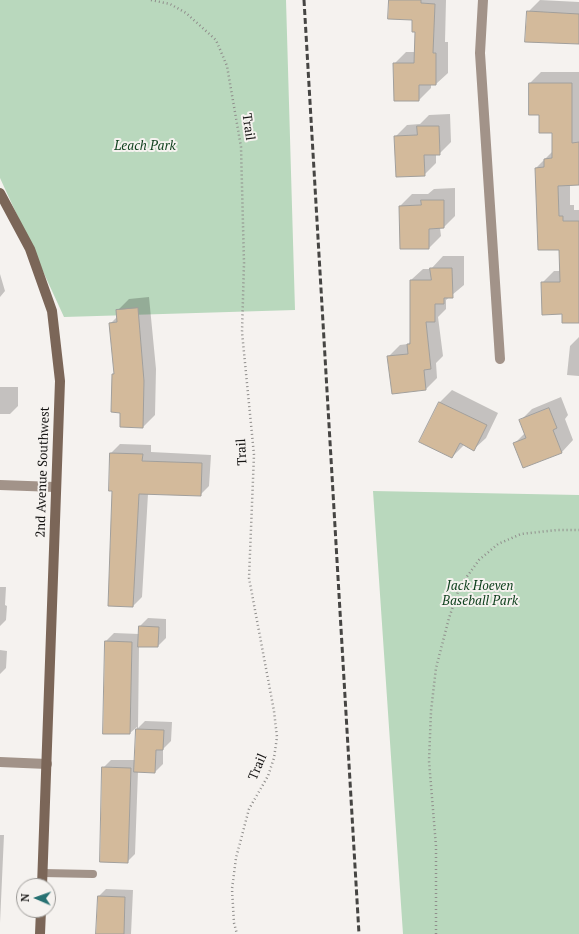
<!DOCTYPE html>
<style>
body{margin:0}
#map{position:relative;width:579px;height:934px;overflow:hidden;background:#f5f2ef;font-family:"PT Serif",serif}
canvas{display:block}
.north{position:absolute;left:16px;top:878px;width:40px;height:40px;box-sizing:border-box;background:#f5f2ef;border:1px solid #9c9a97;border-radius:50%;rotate:272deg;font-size:11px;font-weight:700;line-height:16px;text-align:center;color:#161514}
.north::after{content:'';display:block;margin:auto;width:14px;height:18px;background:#277172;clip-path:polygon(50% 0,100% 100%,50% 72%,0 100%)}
</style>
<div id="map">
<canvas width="579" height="934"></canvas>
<div class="north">N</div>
</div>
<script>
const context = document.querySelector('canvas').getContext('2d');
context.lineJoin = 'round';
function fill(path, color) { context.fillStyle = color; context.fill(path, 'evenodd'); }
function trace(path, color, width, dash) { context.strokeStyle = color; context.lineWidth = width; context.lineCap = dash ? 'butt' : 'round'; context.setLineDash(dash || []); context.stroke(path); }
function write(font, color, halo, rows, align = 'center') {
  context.font = font + ' "PT Serif",serif'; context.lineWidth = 4; context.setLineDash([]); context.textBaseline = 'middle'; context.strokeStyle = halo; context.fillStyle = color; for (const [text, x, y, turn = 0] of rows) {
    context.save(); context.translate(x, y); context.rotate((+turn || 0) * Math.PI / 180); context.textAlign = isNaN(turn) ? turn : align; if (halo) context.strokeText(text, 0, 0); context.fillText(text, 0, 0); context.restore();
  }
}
const green = new Path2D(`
 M0,0H286L295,310L64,317L0,178Z
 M373,491L579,495V934H403Z`);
const shadow = new Path2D(`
 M390,0H446L445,42H448V73L436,84H431V88L419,100L394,64L406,52H416V31L413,19Z
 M540,0L579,2V43L528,12Z
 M541,72H579V184H570V205H574V210H579V322L563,313L542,283L554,271H560V249L536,168L553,151V132L540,114L530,83Z
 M450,114L451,142L439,154H436V163L424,175L395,137L407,125L420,124L429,115Z
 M455,188V216L444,227L440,228L441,236L429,248L400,206L412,194H428L434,189Z
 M443,256H464V285L446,300V309L438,317L443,356L436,363L437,378L426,389L388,357L400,345L408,344L411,341V280L423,269H431Z
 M0,274L5,291L0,297Z
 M149,297L156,369L155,415L143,427L121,412L113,374L115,372L110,324L118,316L117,311L129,299Z
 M579,337V376L567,375L570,346Z
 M0,387H18V406L10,414H0Z
 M452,390L498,413L486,438L474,449L464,445L452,457L421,441L440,402Z
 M561,397L568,415L565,419L573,440L562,452L523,467L514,444L525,433L520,421L532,409Z
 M120,444L151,445V452L211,455L209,486L200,495L148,494L142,597L133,606L113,490L111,453Z
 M0,587H6L5,605L7,606L6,620L0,626Z
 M148,618L166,619V638L158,646H139L138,728L145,721L172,722L171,741L163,749V764L155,772L138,771L135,854L127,862L103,768L111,760H136L137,727L130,733L106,641L114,633L139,634L140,626Z
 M0,650L7,651L6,668L0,674Z
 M0,835H4L0,923Z
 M106,889L133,890L131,934H97L98,897Z`);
const building = new Path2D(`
 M389,0H421V3L435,4L433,53H436V85H419V101H394L393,63H414L415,32H412V20L388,19Z
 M527,11L579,14V44L525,42Z
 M529,83H572V143L579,142V185L558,186L559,216H563V221H579V323H562V314L542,315L541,282H560L559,250H538L535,168L544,167V159L552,158V133H539V115H529Z
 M417,126H439L440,155H424L425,176L396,177L394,136L417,135Z
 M421,200H444V228L429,229V249H400L399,206L421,205Z
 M430,268H452L453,298H444V304H435V322H426L431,369L424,370L426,390L392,394L387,356L408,354L407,344H410V280H431Z
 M138,308L144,381L143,428L120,427V413L111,412L112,374H114L109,323L117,322L116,310Z
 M439,402L487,425L474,451L460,443L452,458L419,442Z
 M549,408L557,428L553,430L562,453L523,468L513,443L526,438L519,420Z
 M110,453L143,454L142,461L202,463L201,496L139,494L133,607L108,606L112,491H109Z
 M139,626L159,627L158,647H138Z
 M105,641L132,642L130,734H103Z
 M136,729L164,730L163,750H156L155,773L134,772Z
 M102,767L131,768L128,863L100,862Z
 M98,896L125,897L124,934H96Z`);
const path = new Path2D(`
 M151,0L170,4L186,13L216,40L227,66L241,147L244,263L242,332L254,455L249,578L274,711L277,737L274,758L268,776L249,809L236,858L232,889L234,923L237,934
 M436,934V846L429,761L431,711L436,668L449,618L460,586L479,560L498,544L521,534L557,530H579`);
const lane = new Path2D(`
 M43,873L93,874`);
const street = new Path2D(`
 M483,0L480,53L500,359
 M0,485L55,487
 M0,762L47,764`);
const secondary = new Path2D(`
 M0,193L30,249L52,311L60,381L42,886
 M40,934L41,910`);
const rail = new Path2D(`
 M304,0L359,934`);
const streetNames = [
 ["Trail",248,127,82],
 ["Trail",242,452,-93],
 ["2nd Avenue Southwest",43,472,-88],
 ["Trail",258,767,-67]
];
const parkNames = [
 ["Leach Park",145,146],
 ["Jack Hoeven",480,586],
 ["Baseball Park",480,601]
];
fill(green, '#b9d8bd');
fill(shadow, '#0003');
fill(building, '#d3ba9b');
trace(building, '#a19f9c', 1);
trace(path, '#908e8c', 2.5, [1, 3]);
trace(lane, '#a29389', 8);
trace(street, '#a29389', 10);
trace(secondary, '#7b6658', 10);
trace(rail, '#464543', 3, [6, 3]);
write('13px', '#161514', '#f5f2ef', streetNames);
write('italic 13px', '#10411e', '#f5f2ef', parkNames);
</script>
